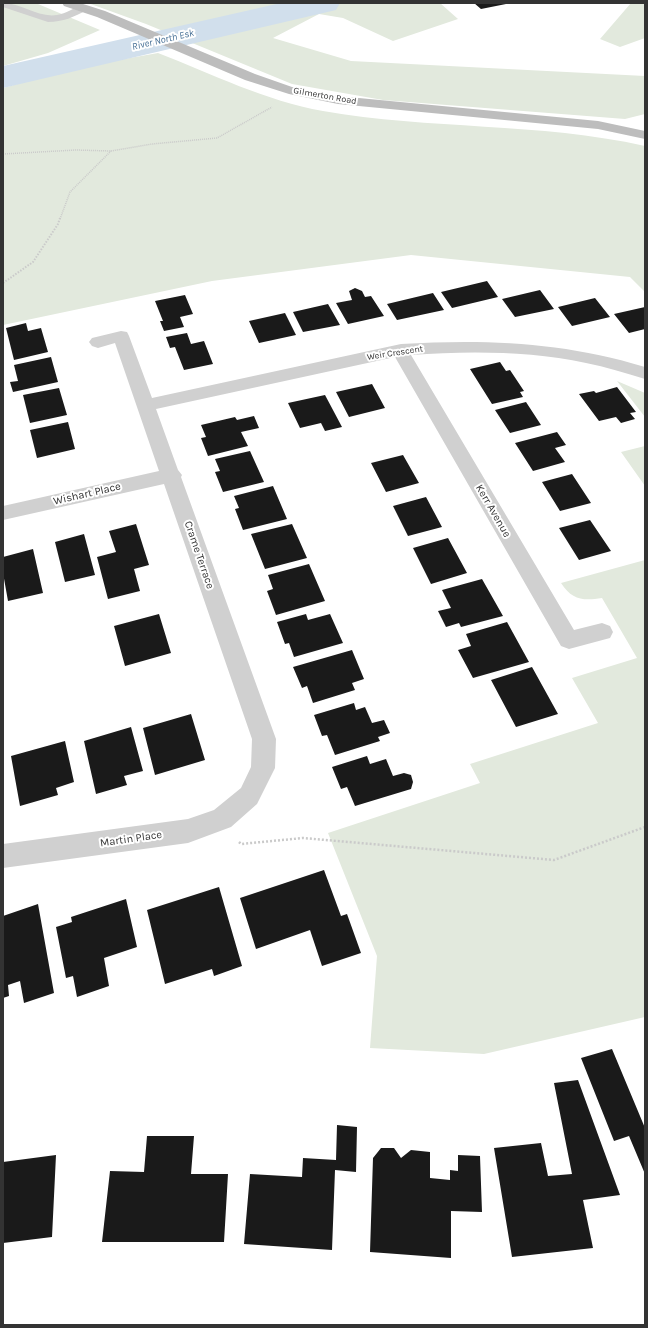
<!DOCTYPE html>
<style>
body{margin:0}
#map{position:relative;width:648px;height:1328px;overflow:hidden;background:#fff;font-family:Karla,sans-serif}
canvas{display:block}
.frame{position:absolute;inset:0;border:4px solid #333;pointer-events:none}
</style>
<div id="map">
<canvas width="648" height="1328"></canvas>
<div class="frame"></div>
</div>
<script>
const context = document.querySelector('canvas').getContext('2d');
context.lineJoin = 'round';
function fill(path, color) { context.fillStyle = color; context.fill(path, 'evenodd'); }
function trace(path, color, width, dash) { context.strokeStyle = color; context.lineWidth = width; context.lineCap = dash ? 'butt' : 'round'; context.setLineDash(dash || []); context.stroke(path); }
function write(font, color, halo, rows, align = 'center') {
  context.font = font + ' Karla,sans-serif'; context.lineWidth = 4; context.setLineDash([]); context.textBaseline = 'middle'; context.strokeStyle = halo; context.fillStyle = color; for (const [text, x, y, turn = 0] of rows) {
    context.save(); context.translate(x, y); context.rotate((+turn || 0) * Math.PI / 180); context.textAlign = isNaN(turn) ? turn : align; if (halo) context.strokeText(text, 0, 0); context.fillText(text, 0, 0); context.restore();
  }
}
const green = new Path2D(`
 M3,3L38,4L100,30L48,53L3,66Z
 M88,3H440L458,19L393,41L343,18L319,14L273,38L351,61L645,76V114L625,119L383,100L292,84L146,24Z
 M631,3H645V38L620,47L600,39Z
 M158,53C212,74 266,101 323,111C430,130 539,122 645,146V292L630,277L411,255L212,281L3,325V88L79,67Z
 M617,381L645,393V417Z
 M645,446V486L621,452Z
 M645,560V1017L484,1054L370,1048L377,956L328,833L480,783L470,764L598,723L572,678L637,658L602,598C583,601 572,600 561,583Z`);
const river = new Path2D(`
 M281,3H340L336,10L3,88V66Z`);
const building = new Path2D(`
 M474,3H506V4L481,9Z
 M487,281L498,297L452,308L441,292Z
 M355,288L362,291L365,297L371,296L384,316L348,324L336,303L352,300L349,291Z
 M540,290L554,309L515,317L502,299Z
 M433,293L444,310L397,320L387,304Z
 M185,295L193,314L180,317L184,327L164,331L160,321H163L155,301Z
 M595,298L610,317L572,326L558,307Z
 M328,304L340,325L303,332L293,312Z
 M645,307V329L629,333L614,314Z
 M285,313L296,335L259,343L249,321Z
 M26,323L28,331L41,328L48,352L14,360L6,328Z
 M187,333L191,344L204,341L213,364L184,370L175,347L170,348L166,337Z
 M51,357L58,382L13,392L10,382L18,381L14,365Z
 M500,362L506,371L510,370L524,391L520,392L523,397L492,404L470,369Z
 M372,384L385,408L349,417L336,392Z
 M617,387L636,412L630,413L635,419L621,423L616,417L599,421L579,394L594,391L596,393Z
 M59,388L67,415L30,423L23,395Z
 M325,395L342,427L325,431L321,423L300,428L288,403Z
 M526,402L541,425L510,433L495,410Z
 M254,416L259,428L241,432L248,446L208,456L201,438L206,437L201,425L235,417L237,420Z
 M68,422L75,449L37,458L30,430Z
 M557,432L566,445L555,448L565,462L533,471L515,443Z
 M250,451L264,482L223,492L215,472L220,471L215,459Z
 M403,455L419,483L386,492L371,463Z
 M572,474L591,503L560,511L542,482Z
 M273,486L287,519L243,530L235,509L239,508L234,496Z
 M426,497L442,527L408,536L393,506Z
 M590,520L611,551L579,560L559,528Z
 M136,524L149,565L134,569L140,591L108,599L97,557L116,552L109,531Z
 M292,524L307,558L265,569L251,534Z
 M84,534L95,575L65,582L55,542Z
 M448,538L467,573L431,584L413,548Z
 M33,549L43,593L8,601L3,573V557Z
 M309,564L325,601L276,615L267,591L273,589L268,575Z
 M482,579L503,616L461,627L459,623L446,627L438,611L451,608L442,590Z
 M159,614L171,653L125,666L114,626Z
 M306,614L308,620L330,614L343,643L294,657L289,643L285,644L277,622Z
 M507,622L529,662L473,678L458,650L471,646L466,634Z
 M352,650L364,679L352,683L355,690L313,703L307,686L302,688L293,667Z
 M532,667L558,714L516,727L491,680Z
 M354,703L356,710L365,707L372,723L384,720L390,733L378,737L380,741L335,755L327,735L322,736L314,715Z
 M191,714L205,760L155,775L143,728Z
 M131,727L143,771L124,776L127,785L96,794L84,741Z
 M65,741L74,782L56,788L58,795L20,806L11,756Z
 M367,756L370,764L386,759L393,776L404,773L411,775L413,782L411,789L355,806L347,787L341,789L332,767Z
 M324,870L341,916L347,914L361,953L322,966L310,930L256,949L240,898Z
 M219,887L242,966L214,976L212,969L165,984L147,910Z
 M126,899L137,947L104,958L109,986L77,997L73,976L66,978L56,927L72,922L71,917Z
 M38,904L54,993L24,1003L20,981L8,985L9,996L3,998V916Z
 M612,1049L645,1128V1174L629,1136L614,1141L581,1058Z
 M578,1080L620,1195L583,1200L593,1248L512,1257L494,1148L541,1143L548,1176L572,1174L554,1083Z
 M337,1125L357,1127L356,1172L335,1170L332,1250L244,1244L250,1174L302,1177L303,1158L336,1160Z
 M147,1136H194L191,1174H228L224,1242H102L110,1171L144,1172Z
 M381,1148H394L401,1158L411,1150L430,1152V1178L450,1180V1170L458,1171V1155L480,1156L482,1212L451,1211V1258L370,1252L373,1158Z
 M56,1155L52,1237L3,1243V1162Z`);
const pathFar2 = new Path2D(`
 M3,154L76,150L111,151L152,144L217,138L272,107
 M60,219L70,192L111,151`);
const pathFar1 = new Path2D(`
 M3,283L33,262L58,224L60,218`);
const path = new Path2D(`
 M239,842L241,844L303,838L554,860L645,827`);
const lane = new Path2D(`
 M3,3C22,3 38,18 57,15C66,14 74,7 83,5L88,8L87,10C74,17 63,22 48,22L3,7Z`);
const street = new Path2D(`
 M121,331L127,332L129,336L152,398L401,344C486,339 563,342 645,367V379C625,373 606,367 586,363C529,351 469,351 411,355L574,630L602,623L610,626L613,632L610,638L569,649L561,646L395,357L156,409L178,470L182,475L181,477L276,739L275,768L257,804L231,827L188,843L3,868V844L188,819L214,810L241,788L251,767L252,739L164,484L3,520V506L159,471L115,343L98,348L92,346L89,342L92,338Z`);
const secondary = new Path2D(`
 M62,3H80L105,11L255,74L292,87L338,96L598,121L645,131V139L598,129L338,104L289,94L245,80L97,17L64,6Z`);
const farStreetnames = [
 ["Gilmerton Road",325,96,10],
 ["Weir Crescent",395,353,-9]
];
const farWaternames = [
 ["River North Esk",163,40,-13]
];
const streetNames = [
 ["Wishart Place",87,494,-13],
 ["Kerr Avenue",493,511,60],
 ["Crame Terrace",199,555,71],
 ["Martin Place",131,839,-8]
];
fill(green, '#e2e9dd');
fill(river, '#d1dfec');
fill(building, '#1a1a1a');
trace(pathFar2, '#cacaca', 1.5, [1, 1]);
trace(pathFar1, '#cacaca', 2, [1.5, 1.5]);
trace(path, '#cacaca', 2.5, [2, 2]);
fill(lane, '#d0d0d0');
fill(street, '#d0d0d0');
fill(secondary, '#bdbdbd');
write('9px', '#333', '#fff', farStreetnames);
write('italic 10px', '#436d93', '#fff', farWaternames);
write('11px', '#333', '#fff', streetNames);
</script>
